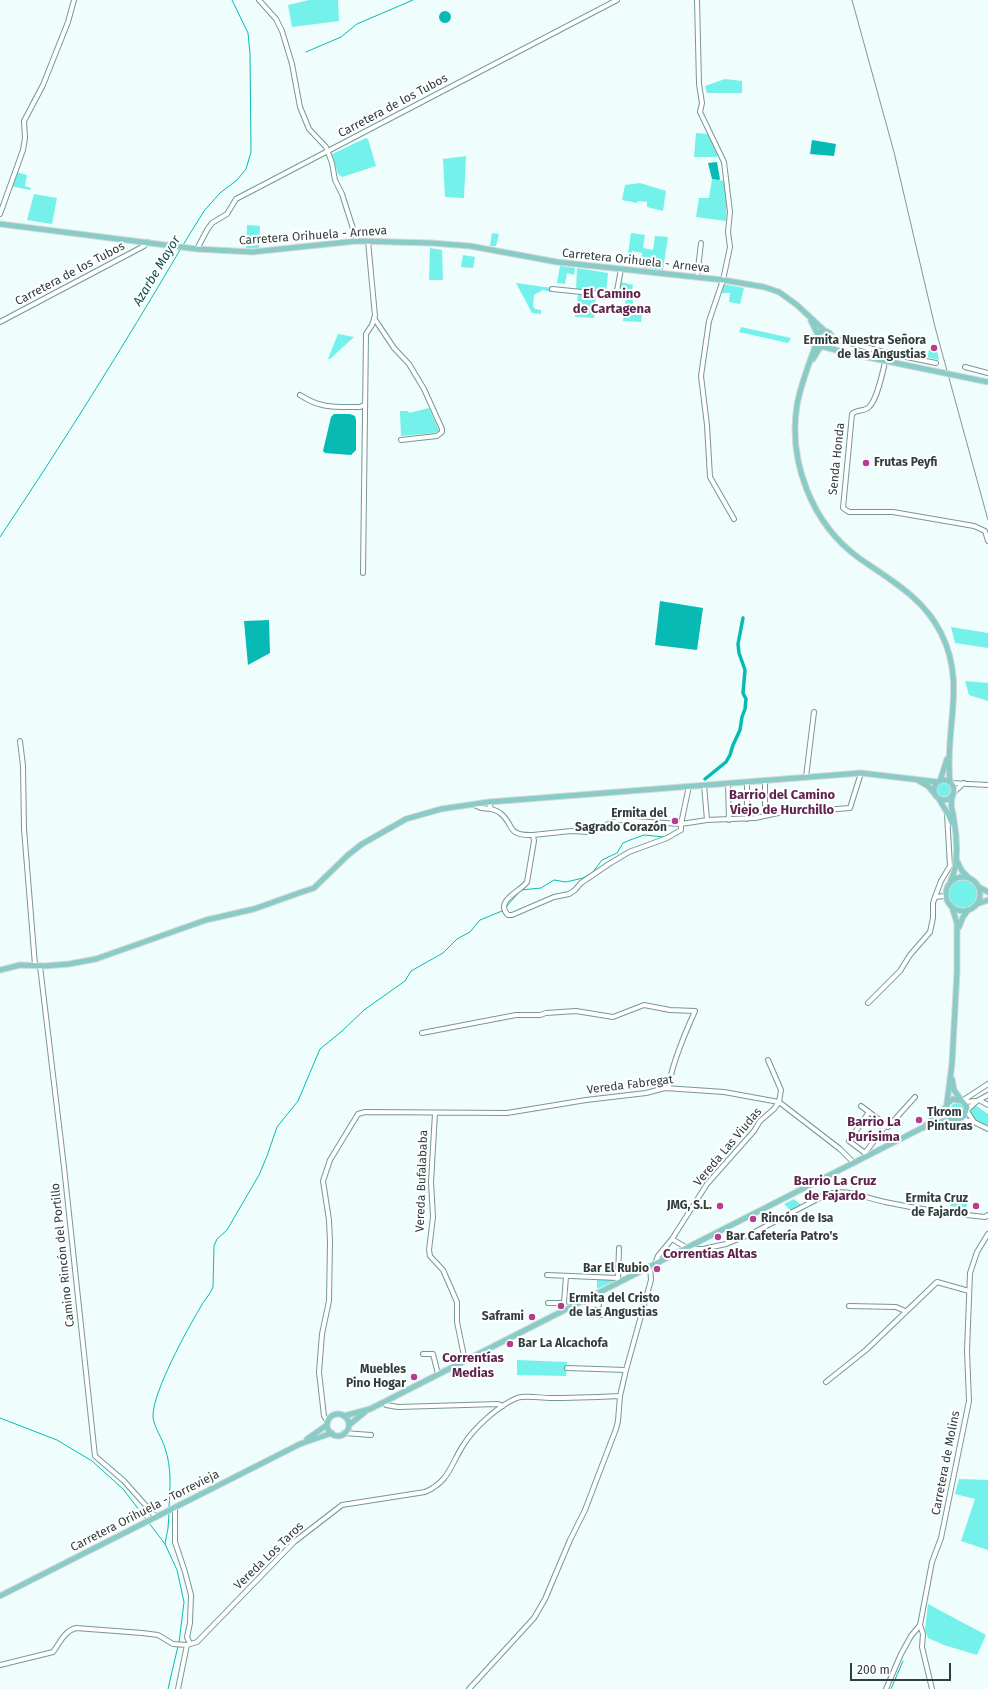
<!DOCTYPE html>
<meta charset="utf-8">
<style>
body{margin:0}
#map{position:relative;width:988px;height:1689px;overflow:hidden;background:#effdfc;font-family:"Fira Sans",sans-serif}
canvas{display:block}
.scale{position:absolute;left:850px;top:1663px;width:101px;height:18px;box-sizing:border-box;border:2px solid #303e3d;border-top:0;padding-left:5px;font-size:12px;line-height:14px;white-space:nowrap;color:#303e3d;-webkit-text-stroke:3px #fff;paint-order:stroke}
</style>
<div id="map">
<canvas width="988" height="1689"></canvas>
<div class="scale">200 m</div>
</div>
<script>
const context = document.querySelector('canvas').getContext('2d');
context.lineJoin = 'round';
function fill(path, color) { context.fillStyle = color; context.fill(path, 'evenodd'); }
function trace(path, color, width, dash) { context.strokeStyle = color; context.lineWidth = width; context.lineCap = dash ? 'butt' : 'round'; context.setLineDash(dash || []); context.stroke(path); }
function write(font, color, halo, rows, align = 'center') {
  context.font = font + ' "Fira Sans",sans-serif'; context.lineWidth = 4; context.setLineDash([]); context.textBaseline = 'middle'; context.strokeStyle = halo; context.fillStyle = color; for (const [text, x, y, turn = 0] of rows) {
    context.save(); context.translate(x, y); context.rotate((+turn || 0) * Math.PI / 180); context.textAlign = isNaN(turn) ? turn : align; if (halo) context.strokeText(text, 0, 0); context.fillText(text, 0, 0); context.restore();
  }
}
const green = new Path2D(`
 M309,0H338L339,21L292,27L288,5Z
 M725,79L742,81V93H707L705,86Z
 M696,133L708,134L718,154L717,157H694Z
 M366,138L368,139L376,166L342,177L338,174L332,154Z
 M466,156L464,198L445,197L443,159Z
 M16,172L27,175L25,186L31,188L30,190L11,186Z
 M712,179L725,181L727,197L726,221L696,217L699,198H709Z
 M640,183L666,191L663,211L647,207V202L638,201L637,203L622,200L625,185Z
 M34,194L57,198L52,224L27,220Z
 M247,225L260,226L259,248L246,249Z
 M492,233L499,234L496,246H490Z
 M631,233L645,235L643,248L653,250L655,236L668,237L663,270L640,267L642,253L632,251L630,262L627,261Z
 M430,248L442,250L443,280H429Z
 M463,255L475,257L473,268L461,267Z
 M560,266L575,268L574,275L567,273L565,284L557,283Z
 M577,268L608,273L606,293L576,290Z
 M621,282L633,285L631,294L619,293Z
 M516,283L552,288L551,292L543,290L534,295L533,306L535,309L541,310V314L532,313Z
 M723,284L744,288L740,304L729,302L730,293H721Z
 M578,294L596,296L594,318L575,317Z
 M626,299L633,300L632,312L642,314L641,322L623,321Z
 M741,327L791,338L788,343L739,332Z
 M338,334L354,337L330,359H328Z
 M819 339a5 5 0 1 1 10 0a5 5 0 1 1-10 0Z
 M929,350L937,351L939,360L927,357Z
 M429,408L439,431L435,433L401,436L400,411H408L409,413Z
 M951,627L988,633V648L955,643Z
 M965,681L988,683V701L969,695Z
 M937 790a7 7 0 1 1 14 0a7 7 0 1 1-14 0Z
 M949 894a14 14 0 1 1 28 0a14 14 0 1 1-28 0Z
 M950 1110a7 7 0 1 1 14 0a7 7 0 1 1-14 0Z
 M975,1105L988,1114V1126L973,1119L970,1115L971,1109Z
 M957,1194L968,1199L966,1209L950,1206Z
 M794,1199L801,1205L791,1211L784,1204Z
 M597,1279H614V1281L597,1289Z
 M517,1360L567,1362L566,1376L517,1375Z
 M959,1479L988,1480V1550L961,1541L975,1499L955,1494Z
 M928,1604L986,1635L977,1655L944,1645L928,1638L925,1630Z`);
const water = new Path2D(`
 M439 17a6 6 0 1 1 12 0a6 6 0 1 1-12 0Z
 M812,140L836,144L834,156L810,154Z
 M717,162L720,179L719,180L712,179L708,163Z
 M334,414H350L355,416L356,420V450L351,455L325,453L323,451L331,417Z
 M660,601L703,608L697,650L655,645Z
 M269,620L270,653L248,665L244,621Z`);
const stream = new Path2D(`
 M306,52L341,37L357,24L413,0
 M23,132L22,121L35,95
 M0,208L22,147
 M183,245L204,211L220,193L237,180L246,169L251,152L250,54L248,33L232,0
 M0,537C63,443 123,347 180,250
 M506,907L521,890L541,888L554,880L566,882L583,878L593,872L602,860L617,853L623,843L630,840L644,835L664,837
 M0,1418L57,1440L92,1461L123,1489L146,1519
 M169,1508C170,1487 172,1469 165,1448C162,1438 154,1427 153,1417C152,1393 187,1330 200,1308C204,1300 210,1295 213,1287L214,1246L217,1239L227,1230L259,1175L267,1156L277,1127L298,1101L320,1049L341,1032L364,1010L405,981L411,971L443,953L457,939L470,932L480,920L502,911
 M149,1523L165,1544L177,1570L184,1602L179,1643
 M165,1544L168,1528L169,1514
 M168,1689L178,1646
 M891,1689L903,1661`);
const canal = new Path2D(`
 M705,779L726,762L730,755L733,745L740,730L742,717L745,709L746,699L743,693L745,670L739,653L738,644L743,618`);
const minor = new Path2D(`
 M259,0L276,19L282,31L292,64L300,107L309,129L326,147L332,163L335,180L342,194L357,241
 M697,0L699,84L702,103L700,112L724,162L730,212L728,232L730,247L723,280L709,321L701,376L707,425L710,477L734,519
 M0,214L23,150L25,138L24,121L43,85L68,22L74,0
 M197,249L207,230L212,223L227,214L236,199L617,0
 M697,277L701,243
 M552,289L622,296
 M616,296L621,269
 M374,318L394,348L409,364L424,389L442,429V432L437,436L401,440
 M0,322L144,246L147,242
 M832,338L887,353L936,363
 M887,353C884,366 878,399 869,407C864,412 857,409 852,414L843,508L849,512H893L974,526L985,531L988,541
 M965,367L988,373
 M300,395C321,409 336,407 360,407L364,405
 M363,573L366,334L372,325L375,316L368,241
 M20,741L23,766L24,829L35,965
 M806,777L814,712
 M765,780V816
 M747,782V819
 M728,783L729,820
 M951,783L988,785
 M704,785L707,820
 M689,786L681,824V830L667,838L629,852L609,864L581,883L575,890L569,894L554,897L512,915H508C494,901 521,891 527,882L534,841L533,835L571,831L588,832L619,820L681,824L707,820L755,818L783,812H797L850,808L861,773
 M954,792L964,783
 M489,802L491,809C494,810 498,811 500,813C515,824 505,836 533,835
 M472,804L481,808L491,809
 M935,897L945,896
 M40,966L64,1167L95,1456L124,1481L156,1517
 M868,1003L900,971L910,955L930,932L933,918V903L935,897L941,881L950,866L947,814
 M422,1033L516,1015H540L546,1013L576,1011L613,1017L644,1005L670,1010L695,1011C686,1031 670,1067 669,1088
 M979,1100L988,1105
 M962,1101L988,1084
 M964,1102L976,1101
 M861,1106L886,1125
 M967,1110L977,1101L988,1095
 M967,1111L974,1122
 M435,1113L431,1182L433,1217L429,1250L430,1256L443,1270L457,1302V1322L465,1361
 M960,1119L974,1122L988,1129
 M865,1153L849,1141L869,1112
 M867,1156L865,1153L886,1125L888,1127L915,1097
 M672,1239L687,1248
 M685,1249H703L726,1244L751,1234L825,1195C846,1187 864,1198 885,1202C918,1209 952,1214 985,1217L988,1215
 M655,1264L658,1256L672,1239L707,1184L754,1131L760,1121L774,1109L779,1102L781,1090L768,1060
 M547,1275L618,1278
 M566,1276L564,1303L566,1309
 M618,1280L619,1248
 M585,1300L588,1304L599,1305
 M548,1303H564
 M592,1305V1315H602
 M849,1306L896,1307L905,1311
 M423,1354H433L438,1374
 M567,1368L626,1370
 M826,1382L866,1350L937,1282L969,1291
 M384,1402L386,1405L398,1407L498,1404L503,1406
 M328,1422L324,1416L319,1372L322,1334L329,1301L330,1242L329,1220L323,1181L330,1160L358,1114L365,1112L507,1113L586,1100L646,1093L665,1088L724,1092L779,1102L840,1149L854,1163
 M344,1433L371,1435
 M175,1508V1542L185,1572L191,1595L190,1623L187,1637L190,1644
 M920,1625L923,1634L922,1647L932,1689
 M0,1665L53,1652C60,1643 64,1631 76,1628L142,1633L158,1635L173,1644L187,1645L197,1642L294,1542L342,1505L425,1492C450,1481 450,1465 464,1444C474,1428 499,1405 517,1398C526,1395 540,1398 550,1398C573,1398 597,1397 620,1396
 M178,1689L187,1645
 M469,1689L534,1618L545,1599L570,1540L585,1510L616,1429L618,1421L620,1396L626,1370L651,1280L650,1266
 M886,1689L901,1654L911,1636L920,1625L932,1562L941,1538L969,1401L967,1351L970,1273L977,1252L988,1234`);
const major = new Path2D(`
 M0,224L197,249L252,252L357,241L431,243L470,246L557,262L723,280L764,287L779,292L797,305L826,332
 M811,321L818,335
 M816 339a8 8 0 1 1 16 0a8 8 0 1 1-16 0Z
 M817,341C810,362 801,383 797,405C788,462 812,524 859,558C890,580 923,597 941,633C967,685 944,729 950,782
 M824,347L852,354
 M813,359L821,346
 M934 790a10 10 0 1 1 20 0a10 10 0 1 1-20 0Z
 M919,781L928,786L933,792
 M940,781L947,759
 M939,799L948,814L952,823
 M957,861L962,871L968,877
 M946 894a17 17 0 1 1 34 0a17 17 0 1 1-34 0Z
 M951,880C959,865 957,837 954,820C953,811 949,804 953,795
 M979,887L988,892
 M977,904L988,900
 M959,927L963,917L968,910
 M0,970L20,965L44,966L69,964L96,959L206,920L254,909L299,893L314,888L348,855L362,844L406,819L441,809L489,802L861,773L938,782
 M952,1079L954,1090L961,1100
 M948,1103L953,1099L962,1101L967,1107L964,1116C957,1123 948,1120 946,1110L952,1064L957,972V923L952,907
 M926,1125L946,1107
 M327 1425a11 11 0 1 1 22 0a11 11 0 1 1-22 0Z
 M344,1416L370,1409L384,1402L922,1128L944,1121L954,1120
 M349,1425L365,1412
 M307,1439L327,1425
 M0,1596L300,1444L332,1433`);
const rail = new Path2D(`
 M852,0L894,152L935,327L988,520`);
const majorBridge = new Path2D(`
 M852,354L988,382`);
const markers = [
 [934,348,4,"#b43d93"],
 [866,463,4,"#b43d93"],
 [675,821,4,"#b43d93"],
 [919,1120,4,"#b43d93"],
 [720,1206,4,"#b43d93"],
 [976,1206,4,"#b43d93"],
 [753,1219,4,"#b43d93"],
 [718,1237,4,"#b43d93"],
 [657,1269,4,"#b43d93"],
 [561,1306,4,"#b43d93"],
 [532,1317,4,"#b43d93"],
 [510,1344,4,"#b43d93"],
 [414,1377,4,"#b43d93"]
];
const streetNames = [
 ["Carretera de los Tubos",393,106,-28],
 ["Carretera Orihuela - Arneva",313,236,-4],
 ["Carretera Orihuela - Arneva",636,261,6],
 ["Carretera de los Tubos",70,274,-28],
 ["Senda Honda",837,459,-84],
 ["Vereda Fabregat",630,1085,-7],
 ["Vereda Las Viudas",728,1147,-50],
 ["Vereda Bufalababa",422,1181,-88],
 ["Camino Rincón del Portillo",63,1255,-96],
 ["Carretera de Molins",946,1463,-79],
 ["Carretera Orihuela - Torrevieja",145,1511,-27],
 ["Vereda Los Taros",269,1556,-44]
];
const poiNames = [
 ["Ermita Nuestra Señora",926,341],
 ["de las Angustias",926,355],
 ["Frutas Peyfi",874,463,"left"],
 ["Ermita del",667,814],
 ["Sagrado Corazón",667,828],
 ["Tkrom",927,1113,"left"],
 ["Pinturas",927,1127,"left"],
 ["Ermita Cruz",968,1199],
 ["de Fajardo",968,1213],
 ["JMG, S.L.",712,1206],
 ["Rincón de Isa",761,1219,"left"],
 ["Bar Cafetería Patro's",726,1237,"left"],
 ["Bar El Rubio",649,1269],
 ["Ermita del Cristo",569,1299,"left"],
 ["de las Angustias",569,1313,"left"],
 ["Saframi",524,1317],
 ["Bar La Alcachofa",518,1344,"left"],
 ["Muebles",406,1370],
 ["Pino Hogar",406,1384]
];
const waterNames = [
 ["Azarbe Mayor",157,271,-59]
];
const neighbourhoodNames = [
 ["El Camino",612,294],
 ["de Cartagena",612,309],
 ["Barrio del Camino",782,795],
 ["Viejo de Hurchillo",782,810],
 ["Barrio La",874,1122],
 ["Purísima",874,1137],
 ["Barrio La Cruz",835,1181],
 ["de Fajardo",835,1196],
 ["Correntías Altas",710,1254],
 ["Correntías",473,1358],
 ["Medias",473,1373]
];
fill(green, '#74f1ea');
fill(water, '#07bbb4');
trace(stream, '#07bbb4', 1);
trace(canal, '#07bbb4', 3.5);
trace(minor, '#769895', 6);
trace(major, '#d6d8d8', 7);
trace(minor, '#fff', 4);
trace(major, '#88cbc7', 5);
trace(rail, '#869493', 1);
trace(majorBridge, '#d6d8d8', 7, []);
trace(majorBridge, '#88cbc7', 5);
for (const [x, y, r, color] of markers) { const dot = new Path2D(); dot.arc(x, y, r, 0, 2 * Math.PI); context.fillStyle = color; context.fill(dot); trace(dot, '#fff', 1.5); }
write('12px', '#303e3d', '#fff', streetNames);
write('bold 12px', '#303e3d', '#fff', poiNames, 'right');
write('italic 13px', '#104f4c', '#fff', waterNames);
write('bold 13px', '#5e244d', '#fff', neighbourhoodNames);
</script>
